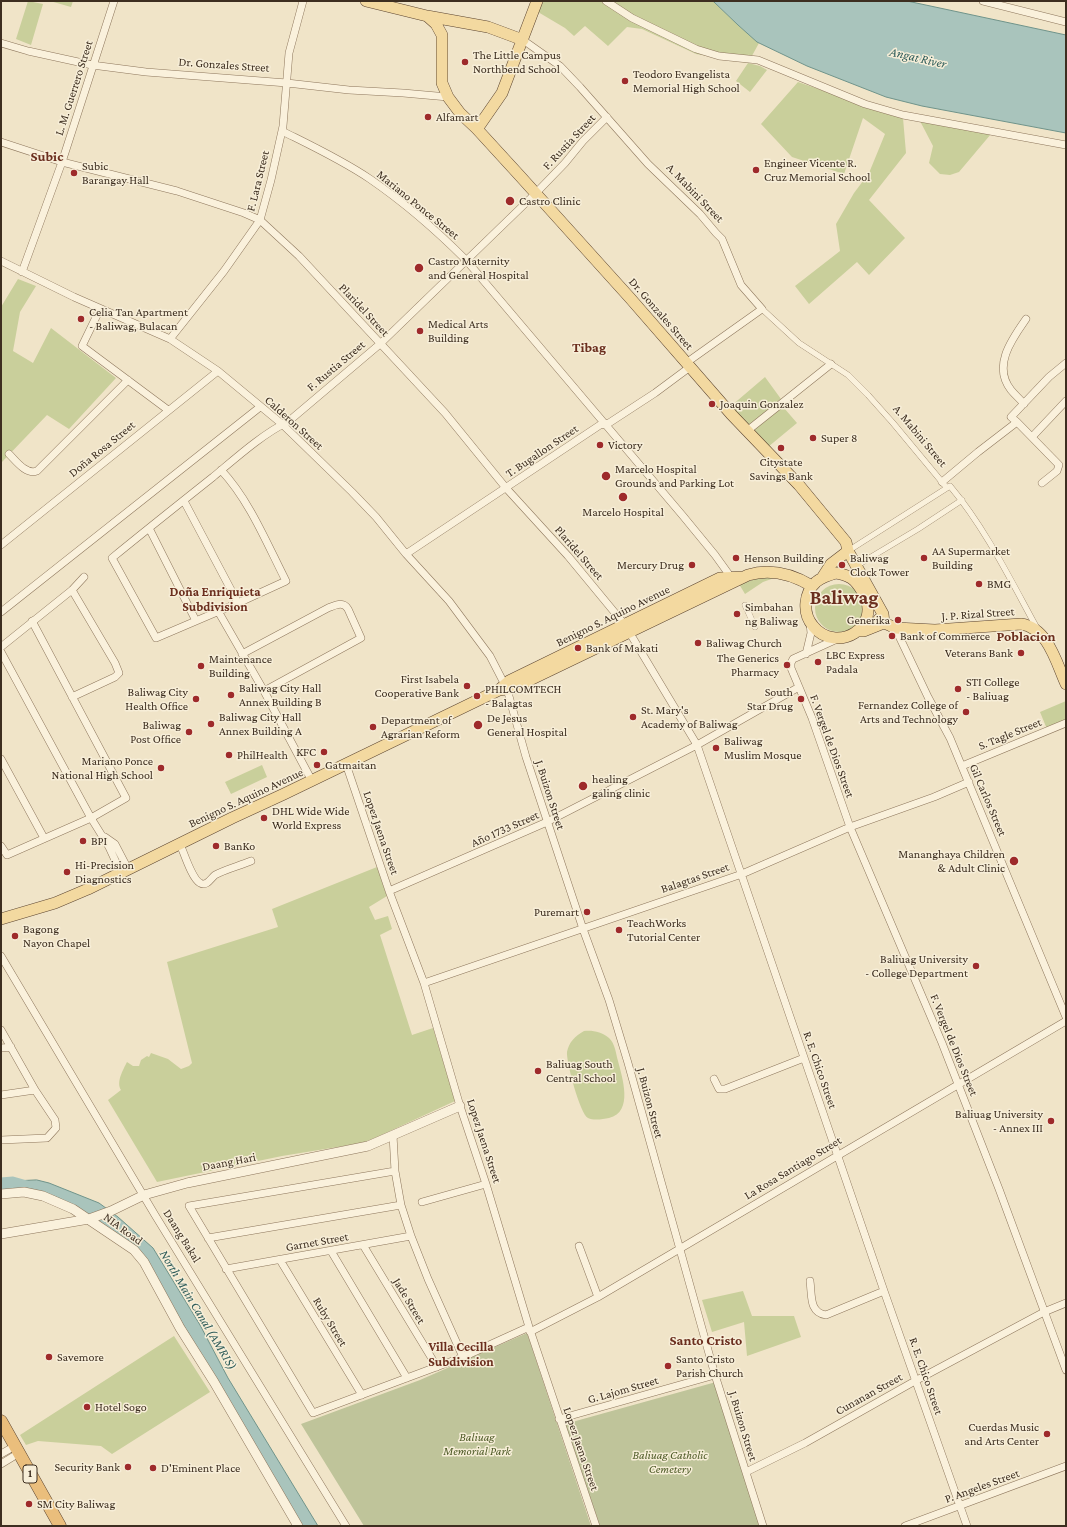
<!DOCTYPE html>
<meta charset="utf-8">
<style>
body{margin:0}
#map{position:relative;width:1067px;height:1527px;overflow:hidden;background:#f0e4c8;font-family:"Crimson Pro",serif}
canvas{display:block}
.frame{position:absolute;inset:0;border:2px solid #3d2e20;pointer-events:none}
</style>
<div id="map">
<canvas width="1067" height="1527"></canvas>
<div class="frame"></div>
</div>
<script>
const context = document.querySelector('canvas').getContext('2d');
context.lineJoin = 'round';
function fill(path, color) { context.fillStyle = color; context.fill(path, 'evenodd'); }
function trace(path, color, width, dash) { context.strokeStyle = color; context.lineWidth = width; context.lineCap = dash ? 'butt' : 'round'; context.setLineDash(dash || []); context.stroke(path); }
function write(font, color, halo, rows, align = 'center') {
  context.font = font + ' "Crimson Pro",serif'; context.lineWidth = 3; context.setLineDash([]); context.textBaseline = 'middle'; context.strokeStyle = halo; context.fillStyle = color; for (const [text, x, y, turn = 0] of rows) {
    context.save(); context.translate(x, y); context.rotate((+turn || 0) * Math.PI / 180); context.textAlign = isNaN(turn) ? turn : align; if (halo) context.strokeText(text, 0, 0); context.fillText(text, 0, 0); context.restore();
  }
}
const green = new Path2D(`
 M28,1L43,4L31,45L16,39Z
 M50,1H73L71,7Z
 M543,1L714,2L738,25L759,43L748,63L760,66L767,70L750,92L736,81L748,63L696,54L642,29L627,27L608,46L585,26L574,36L565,28L538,12Z
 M798,82L903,118L906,153L869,200L905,238L869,275L857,262L809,304L795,286L840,251L836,224L854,193L869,173L885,134L863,118L844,174L792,157L761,124Z
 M920,121L991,134L959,172L950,175L940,174L929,163L933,146Z
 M18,279L36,286L20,312L13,351L33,363L51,328L116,378L69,429L47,415L1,463V307Z
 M765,377L781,399L778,401L797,423L768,447L731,406Z
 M769,575L777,577L763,582L745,594L739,584Z
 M815 608a24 24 0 1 1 48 0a24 24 0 1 1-48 0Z
 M1066,701V721L1047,729L1040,712Z
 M262,765L267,777L231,794L225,782Z
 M377,867L387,896L369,907L375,920L388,916L392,929L380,935L412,1035L433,1028L455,1101L377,1137L362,1143L282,1156L157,1182L108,1100L121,1090C116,1082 123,1070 127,1062L133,1066H139L141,1060L147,1056L149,1057L151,1053L168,1059L181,1069L189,1066L192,1063L167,962L278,927L272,909Z
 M584,1031C593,1030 602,1032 609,1038C615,1043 616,1054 618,1061C622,1077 634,1112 609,1118C603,1119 594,1121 588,1118C580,1114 566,1061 567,1052C569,1042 575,1036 584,1031Z
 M743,1291L752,1316H794L801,1337L747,1356L744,1322L712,1332L702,1300Z
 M174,1336L210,1392L112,1454L101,1446L38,1441L26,1445L20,1435Z`);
const cemetery = new Path2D(`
 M527,1333L591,1526H364L301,1424L420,1380Z
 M716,1382L760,1526H600L565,1424Z`);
const water = new Path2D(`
 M711,1H907L1066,35V133L922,106L886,97L807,66L757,42L738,25L714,2Z
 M37,1180L49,1183L99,1203L118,1217L153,1248L200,1325L228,1378L318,1526H302L148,1265L89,1215L59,1198L45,1193L1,1191V1182Z`);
const canal = new Path2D(`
 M1,1181L13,1180L27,1184`);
const pedestrian = new Path2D(`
 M762,309L799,343L848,375L868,395L893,423L947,488
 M848,551L950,486C986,529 1011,581 1038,630
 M856,566L918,529L962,500
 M745,605L755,627`);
const minor = new Path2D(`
 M606,1L632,18L696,49L719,56L758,60L865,104L903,115L1066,145
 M983,1L1066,22
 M523,40L560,66L580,87L648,164L700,214L716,233L722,239L741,285L762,309L686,363
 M1,43L28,51L92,65L146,72L287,83L349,90L403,93L448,97
 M282,131C312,146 342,160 370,179C405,203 437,231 466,260L683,516L715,555L733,580
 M1,142L62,162L177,191L244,213L260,220L299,256L445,413L506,488L568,556L625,625L697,745L884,1291L967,1526
 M1,261L74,297L170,339L218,371L282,424L352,492L376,517L406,554L449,601L490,656L507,689L526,757L583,929L609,1000L628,1063L715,1375L763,1526
 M22,272L62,162L114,1
 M100,309L82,346L168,410
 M170,339L224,271L260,220L271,180L283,126L289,53L303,1
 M1024,404C1020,399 1015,395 1011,390C992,366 1012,339 1026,319
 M1017,422L1059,465L1057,471L1042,483
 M747,431L831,364
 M1032,437L1066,401
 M9,454C16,461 26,475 37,471L128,380
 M221,470C250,501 267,544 286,581L238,603L156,638L112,558C145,531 179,504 213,477C237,457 261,435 289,421L380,344L535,194L565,163L583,141L607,117
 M942,482L978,452L1017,422L1011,417L1049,377L1066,363
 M184,501L238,603
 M149,528L196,621
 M1,545L218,371
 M406,554L600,425L609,423L655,393L690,367
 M72,590L115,663L119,673L115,677L72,697
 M218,611L264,691L312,781
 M1,612L260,407
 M891,628L898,634L928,697L950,738L1066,1017
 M837,639L793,659L791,663V668L812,718L850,827L942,1043L999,1189L1066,1370
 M1,647L72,590L84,577
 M1,652L91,818L109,847L121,873
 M242,654L328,608C336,605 343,601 348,609L361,638L264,691
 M806,654L811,633L810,623
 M1,759L44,838
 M346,764L389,891L424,983L460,1106L486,1184L529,1327L596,1526
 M962,766L1066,723
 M105,837L115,844L128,869
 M180,844C184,853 192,879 200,883C207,887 211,878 215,875C226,869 239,866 251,861
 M1,846L7,855L91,818L126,798L32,621
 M389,891L547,822L697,745L799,687
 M1,956L155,1215L346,1526
 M424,983L742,874L850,827L934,797L969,782
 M1,1030L35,1090L55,1120L56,1128L47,1138L1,1140
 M1,1048L11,1047
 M714,1079L719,1089H725L804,1058
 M1,1095L35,1090
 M393,1135L395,1171
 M422,1202L486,1184
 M208,1238L401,1205
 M363,1245L437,1367
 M579,1246L598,1297
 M331,1251L407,1378
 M280,1260L362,1395
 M226,1269L411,1236
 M810,1281C812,1295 809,1313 826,1315L884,1291
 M530,1332L598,1297L1066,1021
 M463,1357L428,1279L411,1236L401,1205L395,1171L189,1206L313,1413L463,1357L529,1327
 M559,1419L715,1375
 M1,1454L15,1446
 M1,1464L19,1453
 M746,1472L805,1443L915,1381L1044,1312L1066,1303
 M905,1526L1066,1466`);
const tertiary = new Path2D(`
 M1,1194L24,1192L43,1196L73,1209L134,1250L144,1262L180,1328L214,1382L298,1526
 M1,1234L89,1219L111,1211L144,1195L187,1183L368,1146L460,1106`);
const primary = new Path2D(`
 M366,1L427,16L488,27L523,40
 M427,16L436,24L442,35V83L448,97L460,113L477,129L520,176L630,298L731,414L799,485L846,542L848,551L883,614L884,623
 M477,129L502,93L537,1
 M836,573C849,575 855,579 862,591C885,627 836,655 813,626C802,613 804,593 816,582C822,577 829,575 836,573Z
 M822,578L831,564L848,551
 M879,619L884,623L896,628L935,630L1021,624C1048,628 1056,662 1066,684
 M857,631H864L884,623
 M499,690L513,688L748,575C771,568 792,574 812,586
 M1,919L55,903L88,889L232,818L284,794L499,690L509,681L720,578L743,577`);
const trunk = new Path2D(`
 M1,1421L60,1526`);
const markers = [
 [465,62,4,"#9e2a2b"],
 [625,81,4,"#9e2a2b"],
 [428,117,4,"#9e2a2b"],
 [756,170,4,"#9e2a2b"],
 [74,173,4,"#9e2a2b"],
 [510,201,5,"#9e2a2b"],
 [419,268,5,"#9e2a2b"],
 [81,319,4,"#9e2a2b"],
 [420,331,4,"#9e2a2b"],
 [712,404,4,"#9e2a2b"],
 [813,438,4,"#9e2a2b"],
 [600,445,4,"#9e2a2b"],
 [781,448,4,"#9e2a2b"],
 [606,476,5,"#9e2a2b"],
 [623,497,5,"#9e2a2b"],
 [736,558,4,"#9e2a2b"],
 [924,558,4,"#9e2a2b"],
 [692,565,4,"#9e2a2b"],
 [842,565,4,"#9e2a2b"],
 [979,584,4,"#9e2a2b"],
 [737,614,4,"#9e2a2b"],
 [898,620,4,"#9e2a2b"],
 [892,636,4,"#9e2a2b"],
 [698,643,4,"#9e2a2b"],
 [578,648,4,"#9e2a2b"],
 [1021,653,4,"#9e2a2b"],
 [818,662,4,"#9e2a2b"],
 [787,665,4,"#9e2a2b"],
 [201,666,4,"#9e2a2b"],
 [467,686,4,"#9e2a2b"],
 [958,689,4,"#9e2a2b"],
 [231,695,4,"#9e2a2b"],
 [477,696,4,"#9e2a2b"],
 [196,699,4,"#9e2a2b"],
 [801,699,4,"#9e2a2b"],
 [966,712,4,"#9e2a2b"],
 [633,717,4,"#9e2a2b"],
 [211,724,4,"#9e2a2b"],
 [478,725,5,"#9e2a2b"],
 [373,727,4,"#9e2a2b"],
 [189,732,4,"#9e2a2b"],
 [716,748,4,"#9e2a2b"],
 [324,752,4,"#9e2a2b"],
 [229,755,4,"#9e2a2b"],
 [317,765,4,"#9e2a2b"],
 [161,768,4,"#9e2a2b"],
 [583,786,5,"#9e2a2b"],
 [264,818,4,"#9e2a2b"],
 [83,841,4,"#9e2a2b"],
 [216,846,4,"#9e2a2b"],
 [1014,861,5,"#9e2a2b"],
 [67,872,4,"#9e2a2b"],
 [587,912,4,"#9e2a2b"],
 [619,930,4,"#9e2a2b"],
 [15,936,4,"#9e2a2b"],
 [976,966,4,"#9e2a2b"],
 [538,1071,4,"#9e2a2b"],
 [1051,1121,4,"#9e2a2b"],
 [49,1357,4,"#9e2a2b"],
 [668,1366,4,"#9e2a2b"],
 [87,1407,4,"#9e2a2b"],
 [1047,1434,4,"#9e2a2b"],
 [128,1467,4,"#9e2a2b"],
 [153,1468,4,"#9e2a2b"],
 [29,1504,4,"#9e2a2b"]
];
const shields = [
 [30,1474,14]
];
const shieldNames = [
 ["1",30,1474]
];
const poiNames = [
 ["The Little Campus",473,55],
 ["Northbend School",473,69],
 ["Teodoro Evangelista",633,74],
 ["Memorial High School",633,88],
 ["Alfamart",436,117],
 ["Engineer Vicente R.",764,163],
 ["Cruz Memorial School",764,177],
 ["Subic",82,166],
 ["Barangay Hall",82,180],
 ["Castro Clinic",519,201],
 ["Castro Maternity",428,261],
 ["and General Hospital",428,275],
 ["Celia Tan Apartment",89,312],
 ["- Baliwag, Bulacan",89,326],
 ["Medical Arts",428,324],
 ["Building",428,338],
 ["Joaquin Gonzalez",720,404],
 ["Super 8",821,438],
 ["Victory",608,445],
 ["Citystate",781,462,"center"],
 ["Savings Bank",781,476,"center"],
 ["Marcelo Hospital",615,469],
 ["Grounds and Parking Lot",615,483],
 ["Marcelo Hospital",623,512,"center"],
 ["AA Supermarket",932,551],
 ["Building",932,565],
 ["Henson Building",744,558],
 ["Baliwag",850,558],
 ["Clock Tower",850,572],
 ["Mercury Drug",684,565,"right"],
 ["BMG",987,584],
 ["Simbahan",745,607],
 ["ng Baliwag",745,621],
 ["Generika",890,620,"right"],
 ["Bank of Commerce",900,636],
 ["Baliwag Church",706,643],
 ["Bank of Makati",586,648],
 ["Veterans Bank",1013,653,"right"],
 ["LBC Express",826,655],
 ["Padala",826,669],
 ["The Generics",779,658,"right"],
 ["Pharmacy",779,672,"right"],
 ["Maintenance",209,659],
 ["Building",209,673],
 ["First Isabela",459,679,"right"],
 ["Cooperative Bank",459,693,"right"],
 ["STI College",966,682],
 ["- Baliuag",966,696],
 ["Baliwag City Hall",239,688],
 ["Annex Building B",239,702],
 ["PHILCOMTECH",485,689],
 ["- Balagtas",485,703],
 ["Baliwag City",188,692,"right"],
 ["Health Office",188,706,"right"],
 ["South",793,692,"right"],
 ["Star Drug",793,706,"right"],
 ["Fernandez College of",958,705,"right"],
 ["Arts and Technology",958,719,"right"],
 ["St. Mary's",641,710],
 ["Academy of Baliwag",641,724],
 ["Baliwag City Hall",219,717],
 ["Annex Building A",219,731],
 ["De Jesus",487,718],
 ["General Hospital",487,732],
 ["Department of",381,720],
 ["Agrarian Reform",381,734],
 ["Baliwag",181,725,"right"],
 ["Post Office",181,739,"right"],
 ["Baliwag",724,741],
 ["Muslim Mosque",724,755],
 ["KFC",316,752,"right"],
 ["PhilHealth",237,755],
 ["Mariano Ponce",153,761,"right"],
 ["National High School",153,775,"right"],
 ["Gatmaitan",325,765],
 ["healing",592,779],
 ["galing clinic",592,793],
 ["DHL Wide Wide",272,811],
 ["World Express",272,825],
 ["BPI",91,841],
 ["BanKo",224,846],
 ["Mananghaya Children",1005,854,"right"],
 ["& Adult Clinic",1005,868,"right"],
 ["Hi-Precision",75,865],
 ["Diagnostics",75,879],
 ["Puremart",579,912,"right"],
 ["TeachWorks",627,923],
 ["Tutorial Center",627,937],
 ["Bagong",23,929],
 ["Nayon Chapel",23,943],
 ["Baliuag University",968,959,"right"],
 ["- College Department",968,973,"right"],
 ["Baliuag South",546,1064],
 ["Central School",546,1078],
 ["Baliuag University",1043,1114,"right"],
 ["- Annex III",1043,1128,"right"],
 ["Savemore",57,1357],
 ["Santo Cristo",676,1359],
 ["Parish Church",676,1373],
 ["Hotel Sogo",95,1407],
 ["Cuerdas Music",1039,1427,"right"],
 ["and Arts Center",1039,1441,"right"],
 ["Security Bank",120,1467,"right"],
 ["D'Eminent Place",161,1468],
 ["SM City Baliwag",37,1504]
];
const streetNames = [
 ["Dr. Gonzales Street",224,65,4],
 ["L. M. Guerrero Street",74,88,-72],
 ["F. Rustia Street",569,142,-47],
 ["F. Lara Street",258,181,-76],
 ["A. Mabini Street",695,193,46],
 ["Mariano Ponce Street",418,205,39],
 ["Plaridel Street",364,310,47],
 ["Dr. Gonzales Street",661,314,49],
 ["F. Rustia Street",336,366,-40],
 ["Calderon Street",294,423,42],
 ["A. Mabini Street",920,436,50],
 ["Doña Rosa Street",102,449,-39],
 ["T. Bugallon Street",542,451,-34],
 ["Plaridel Street",579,553,49],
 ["J. P. Rizal Street",978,614,-4],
 ["Benigno S. Aquino Avenue",613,616,-26],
 ["S. Tagle Street",1010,734,-22],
 ["F. Vergel de Dios Street",832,746,70],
 ["J. Buizon Street",550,795,72],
 ["Benigno S. Aquino Avenue",246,798,-25],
 ["Gil Carlos Street",988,800,67],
 ["Año 1733 Street",505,829,-24],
 ["Lopez Jaena Street",381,833,71],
 ["Balagtas Street",695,878,-19],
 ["F. Vergel de Dios Street",954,1045,68],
 ["R. E. Chico Street",820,1070,71],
 ["J. Buizon Street",650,1103,75],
 ["Lopez Jaena Street",484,1141,72],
 ["Daang Hari",229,1162,-11],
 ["La Rosa Santiago Street",793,1168,-31],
 ["NIA Road",123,1229,36],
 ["Daang Bakal",182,1236,58],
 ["Garnet Street",317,1242,-10],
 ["Jade Street",409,1301,59],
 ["Ruby Street",330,1322,59],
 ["R. E. Chico Street",926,1376,71],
 ["G. Lajom Street",623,1390,-16],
 ["Cunanan Street",869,1394,-29],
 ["J. Buizon Street",743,1426,73],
 ["Lopez Jaena Street",581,1449,71],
 ["P. Angeles Street",982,1486,-20]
];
const parkNames = [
 ["Baliuag",477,1437],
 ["Memorial Park",477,1451],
 ["Baliuag Catholic",670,1455],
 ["Cemetery",670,1469]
];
const waterNames = [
 ["Angat River",918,58,13],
 ["North Main Canal (AMRIS)",198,1310,59]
];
const neighbourhoodNames = [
 ["Doña Enriquieta",215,592],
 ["Subdivision",215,607],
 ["Villa Cecilla",461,1347],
 ["Subdivision",461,1362]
];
const quarterNames = [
 ["Subic",47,157],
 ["Tibag",589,348],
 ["Poblacion",1026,637],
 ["Santo Cristo",706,1341]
];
const townNames = [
 ["Baliwag",844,598]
];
fill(green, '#c9cf9b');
fill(cemetery, '#bfc49a');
fill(water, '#a9c4bc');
trace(water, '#6f938a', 1);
trace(canal, '#a9c4bc', 7);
trace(pedestrian, '#8d765c', 6);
trace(minor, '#8d765c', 8);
trace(tertiary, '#8d765c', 10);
trace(primary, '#5b4430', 12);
trace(trunk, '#5b4430', 13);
trace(pedestrian, '#faf1dc', 5.5);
trace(minor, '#faf1dc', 7);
trace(tertiary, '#faf1dc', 9);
trace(primary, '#f3d9a0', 11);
trace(trunk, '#eabe7c', 12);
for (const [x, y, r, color] of markers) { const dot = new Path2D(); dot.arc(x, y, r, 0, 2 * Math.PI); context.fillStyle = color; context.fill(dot); trace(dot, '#f7eed8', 1.5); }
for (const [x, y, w] of shields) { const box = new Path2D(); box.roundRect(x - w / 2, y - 9, w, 18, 3); context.fillStyle = '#f7eed8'; context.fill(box); trace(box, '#3d2e20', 1); }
write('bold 11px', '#3d2e20', null, shieldNames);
write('12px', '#3d2e20', '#f7eed8', poiNames, 'left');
write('12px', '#3d2e20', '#f7eed8', streetNames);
write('italic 12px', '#4d5a26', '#f7eed8', parkNames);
write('italic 13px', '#2f5d5a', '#f7eed8', waterNames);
write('bold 13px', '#6b2e1e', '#f7eed8', neighbourhoodNames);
write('bold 14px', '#6b2e1e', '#f7eed8', quarterNames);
write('bold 20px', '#6b2e1e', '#f7eed8', townNames);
</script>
